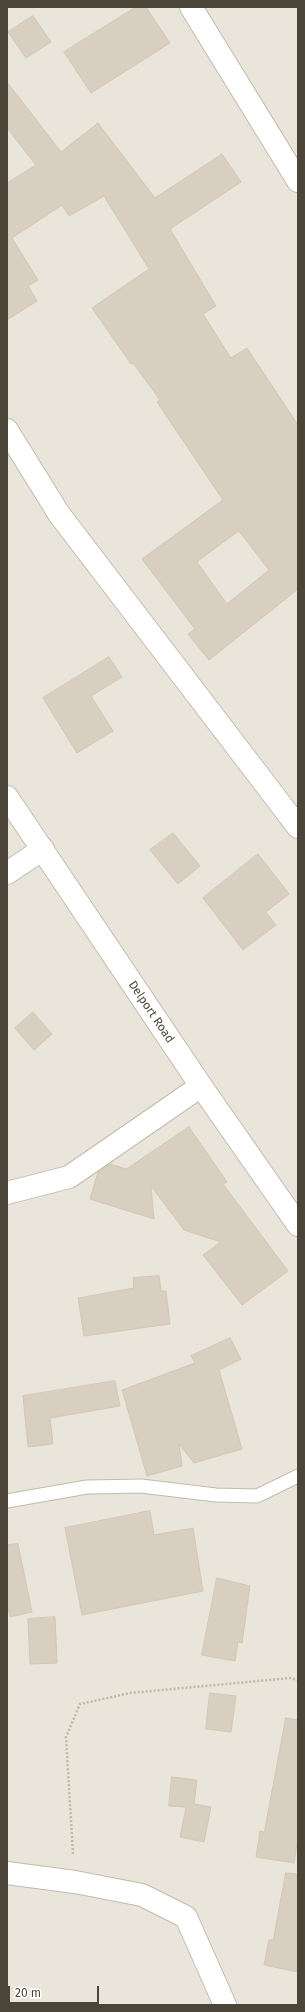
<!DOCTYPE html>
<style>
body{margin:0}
#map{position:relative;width:305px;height:2012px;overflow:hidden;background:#f6f3ec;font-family:"Fira Sans",sans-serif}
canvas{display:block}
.frame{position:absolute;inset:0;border:8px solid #4b4439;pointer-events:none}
.scale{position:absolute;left:8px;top:1986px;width:91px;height:18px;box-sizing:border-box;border:2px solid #4b4439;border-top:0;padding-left:5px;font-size:12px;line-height:14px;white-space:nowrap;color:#4b4439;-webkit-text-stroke:3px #fff;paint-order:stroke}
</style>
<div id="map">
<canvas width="305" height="2012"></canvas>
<div class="frame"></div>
<div class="scale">20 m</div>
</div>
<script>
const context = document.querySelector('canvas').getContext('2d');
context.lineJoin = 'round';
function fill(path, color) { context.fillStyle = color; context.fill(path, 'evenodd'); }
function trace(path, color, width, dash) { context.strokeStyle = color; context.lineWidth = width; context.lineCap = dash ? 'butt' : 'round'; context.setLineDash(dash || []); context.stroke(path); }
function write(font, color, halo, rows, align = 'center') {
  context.font = font + ' "Fira Sans",sans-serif'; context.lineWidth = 3.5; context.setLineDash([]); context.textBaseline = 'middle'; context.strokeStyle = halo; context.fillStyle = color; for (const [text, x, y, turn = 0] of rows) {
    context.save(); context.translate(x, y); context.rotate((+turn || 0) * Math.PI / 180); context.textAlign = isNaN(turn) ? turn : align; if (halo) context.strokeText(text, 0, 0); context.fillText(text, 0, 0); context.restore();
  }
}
const residential = new Path2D(`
 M7,7H298V2005H7Z`);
const building = new Path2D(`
 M136,7H146L170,43L91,93L64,52Z
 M33,16L51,42L26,58L8,32Z
 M7,82L61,152L98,123L155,198L222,154L241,182L170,229L216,306L203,314L231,358L247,348L298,425V589L209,660L188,634L195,629L142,559L223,500L157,402L160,400L133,363L131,364L92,308L149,269L104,196L69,216L62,205L12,238L38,280L28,286L37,301L7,320V183L36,165L7,128ZM239,531L269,570L227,604L197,562Z
 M109,657L122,677L91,696L113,731L77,753L43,698Z
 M173,833L200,866L178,884L150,850Z
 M258,854L289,894L266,912L276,925L243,950L203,898Z
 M33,1012L52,1034L34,1050L15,1028Z
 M189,1127L227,1182L223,1184L288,1271L242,1305L203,1255L221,1242L184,1230L151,1186L154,1219L90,1199L98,1172L110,1164L126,1169Z
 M159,1276L161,1291H166L170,1324L84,1336L78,1298L134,1288L133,1278Z
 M230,1338L241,1359L219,1370L242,1449L194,1463L179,1444L182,1466L147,1476L122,1390L195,1363L191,1356Z
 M115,1381L120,1406L50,1418L53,1444L28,1447L23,1396Z
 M150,1511L154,1535L193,1528L203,1591L82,1615L65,1528Z
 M18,1544L32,1612L10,1617L7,1604V1545Z
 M217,1578L250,1586L242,1643L238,1642L235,1661L202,1655Z
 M55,1617L57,1663L30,1664L28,1619Z
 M210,1693L236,1696L231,1732L206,1729Z
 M286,1718L298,1720V1838L294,1863L256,1857L260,1831L264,1832Z
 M172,1777L197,1780L194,1804L211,1807L204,1842L180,1837L186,1807L169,1806Z
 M286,1873L298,1874V1972L264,1965L269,1940H273Z`);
const path = new Path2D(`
 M73,1854L66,1737L80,1704L130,1693L290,1678L298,1680`);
const service = new Path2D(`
 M7,1501L87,1487L141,1486L216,1495L257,1496L298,1476`);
const minor = new Path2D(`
 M191,7L298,181
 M7,430L59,514L298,827
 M7,873L43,849
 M7,1193L69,1177L201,1086
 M7,1873L75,1882L142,1895L186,1917L225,2005`);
const tertiary = new Path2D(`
 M7,797L201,1086L298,1225`);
const streetNames = [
 ["Delport Road",151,1012,56]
];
fill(residential, '#eae5da');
fill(building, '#d8cfc1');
trace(building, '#d3c7b4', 1);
trace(service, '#c2bbae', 15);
trace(minor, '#c2bbae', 24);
trace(tertiary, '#c2bbae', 24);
trace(path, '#c4b79f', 2.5, [2, 2]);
trace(service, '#fff', 13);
trace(minor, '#fff', 22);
trace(tertiary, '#fff', 22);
write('12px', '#4b4439', '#fff', streetNames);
</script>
